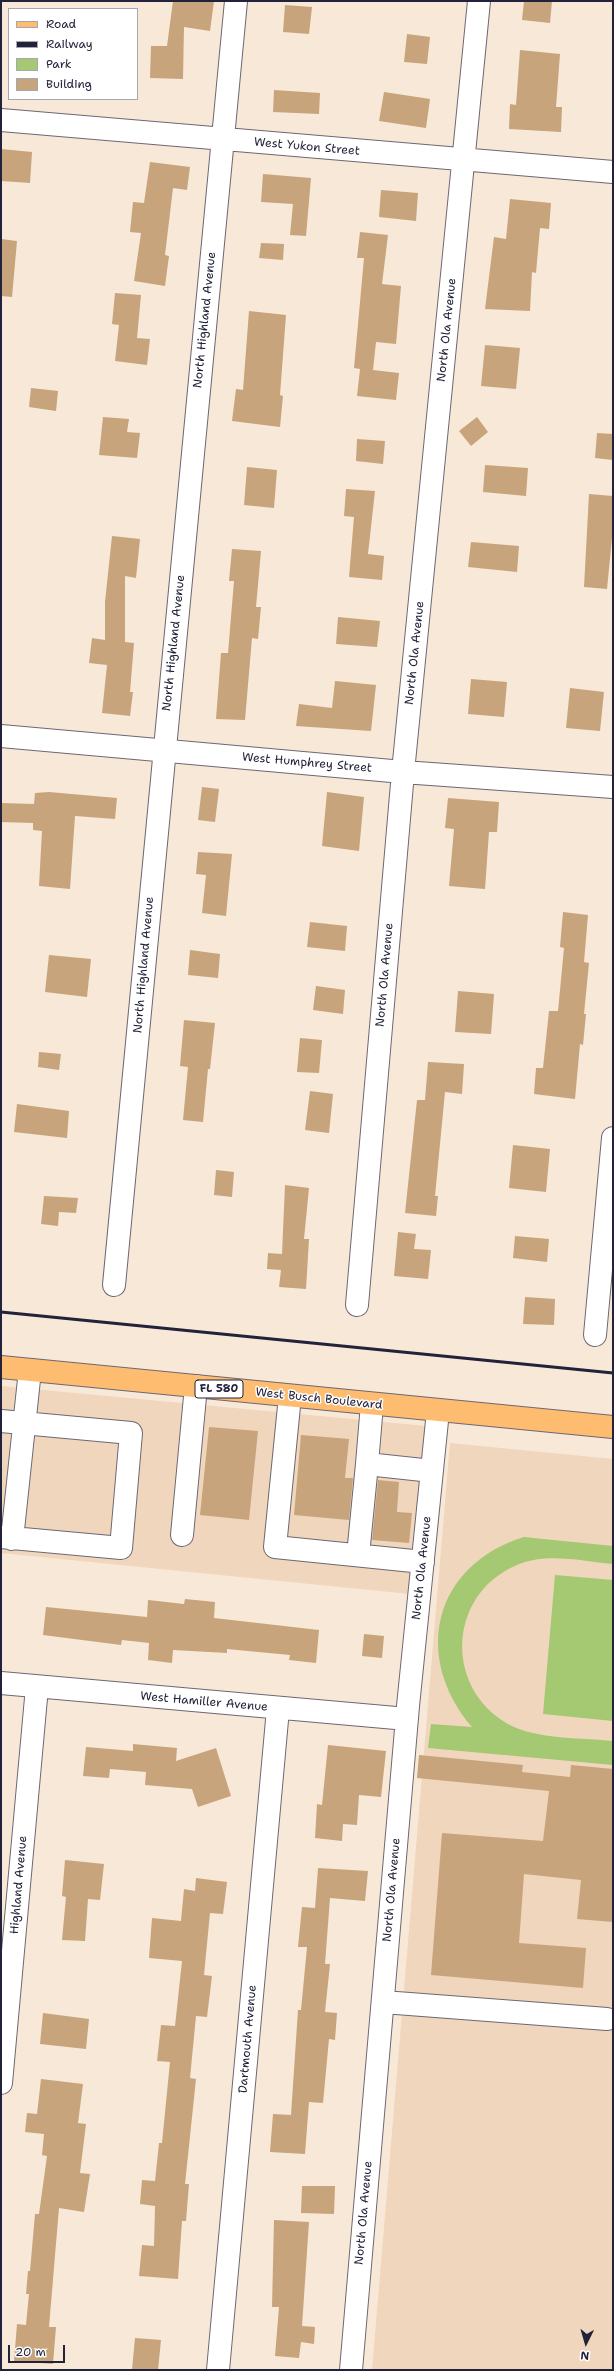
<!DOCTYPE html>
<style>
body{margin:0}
#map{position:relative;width:614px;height:2371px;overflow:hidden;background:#f8e8d7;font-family:"Shantell Sans",sans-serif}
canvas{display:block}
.frame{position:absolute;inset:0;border:2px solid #22223b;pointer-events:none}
.legend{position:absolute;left:8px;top:8px;width:130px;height:92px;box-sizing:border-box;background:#fff;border:1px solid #a7a7b1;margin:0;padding:5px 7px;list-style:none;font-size:12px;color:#22223b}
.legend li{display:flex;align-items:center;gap:8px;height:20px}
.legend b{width:20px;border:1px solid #a7a7b1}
.north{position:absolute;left:566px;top:2323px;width:40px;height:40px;-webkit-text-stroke:3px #fff;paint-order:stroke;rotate:185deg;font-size:11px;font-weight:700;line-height:16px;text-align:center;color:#22223b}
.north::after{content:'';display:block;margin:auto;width:14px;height:18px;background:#22223b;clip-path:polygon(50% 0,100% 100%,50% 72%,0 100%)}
.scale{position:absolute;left:8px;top:2345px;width:57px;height:18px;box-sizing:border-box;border:2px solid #22223b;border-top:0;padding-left:5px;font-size:12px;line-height:14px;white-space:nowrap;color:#22223b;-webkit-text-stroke:3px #fff;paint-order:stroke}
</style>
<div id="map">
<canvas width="614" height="2371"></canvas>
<div class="frame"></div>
<ul class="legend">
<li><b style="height:5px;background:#febc70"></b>Road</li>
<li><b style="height:5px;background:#22223b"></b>Railway</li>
<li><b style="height:11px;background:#a5c872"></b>Park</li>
<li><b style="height:11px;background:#c7a47c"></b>Building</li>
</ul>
<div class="north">N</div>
<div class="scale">20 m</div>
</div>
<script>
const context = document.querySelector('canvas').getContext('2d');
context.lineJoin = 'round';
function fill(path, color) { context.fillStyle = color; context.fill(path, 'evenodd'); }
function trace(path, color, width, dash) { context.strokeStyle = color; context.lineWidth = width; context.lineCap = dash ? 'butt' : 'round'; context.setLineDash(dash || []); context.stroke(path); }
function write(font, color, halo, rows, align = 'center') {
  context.font = font + ' "Shantell Sans",sans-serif'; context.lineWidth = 3; context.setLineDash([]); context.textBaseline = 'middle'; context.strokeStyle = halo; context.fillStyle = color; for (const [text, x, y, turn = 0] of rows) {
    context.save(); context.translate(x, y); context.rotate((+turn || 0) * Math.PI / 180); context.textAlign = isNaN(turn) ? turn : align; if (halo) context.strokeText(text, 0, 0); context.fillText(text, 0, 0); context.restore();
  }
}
const built = new Path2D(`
 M1,1386L426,1426L410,1594L1,1553Z
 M450,1443L613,1459V2370H372Z`);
const green = new Path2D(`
 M524,1537L613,1546V1564C582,1561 546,1552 517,1565C445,1595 444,1694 514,1727C541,1739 583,1738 613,1741V1765L428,1748L431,1724L472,1727C412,1657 433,1565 524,1537Z
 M555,1575L613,1580V1721L543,1714Z`);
const building = new Path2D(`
 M173,1H214L210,31L184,27L183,79L150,78L151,46H167Z
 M524,1H552L550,23L522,20Z
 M285,5L312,7L309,34L283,32Z
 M407,34L430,37L427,64L404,62Z
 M520,50L560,54L556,107H562L561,132L509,129L510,104L516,105Z
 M274,90L320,93L319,114L273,112Z
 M384,92L430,99L426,128L379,121Z
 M1,149L32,152L30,183L1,181Z
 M150,162L190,167L187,190L173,188L165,255L169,256L165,286L134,281L141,233L130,232L133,202L144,203Z
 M263,174L311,178L306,236L290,235L293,204L261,202Z
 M381,190L418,193L416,221L379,217Z
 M510,199L551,203L549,229L540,228L536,273L532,272L530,311L485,309L494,237L506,239Z
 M360,232L388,235L382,284L401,286L396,344L376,342L373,370L399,373L396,400L357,396L360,369L354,368L364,258H357Z
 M1,239L17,241L12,297L1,296Z
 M261,243L284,244L283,260L259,258Z
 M115,293L141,295L137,338L150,339L147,365L115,361L119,325L112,324Z
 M249,311L286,315L280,395L283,396L280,427L232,421L236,389L243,390Z
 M485,345L520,348L516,389L481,386Z
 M31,388L58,391L56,411L29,407Z
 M103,417L129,419L127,432L140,433L137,458L99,455Z
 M477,417L488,432L471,446L459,431Z
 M597,433L613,434V460L595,458Z
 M357,439L385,441L383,464L356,461Z
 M485,465L528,468L526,496L483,492Z
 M247,467L277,470L274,508L244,505Z
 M346,489L375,491L368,554L384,556L382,580L349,577L354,517L344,516Z
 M589,494L613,496V528L607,589L584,587Z
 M112,536L140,539L136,578L125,576V642L134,643L130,692H133L130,716L102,713L107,665L89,663L92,638L105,640V602Z
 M471,542L519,546L517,572L468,567Z
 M232,549L261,551L256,607H261L258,639L252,638L245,720L216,719L221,653H228L234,581H229Z
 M338,617L380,621L377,647L336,644Z
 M471,679L507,682L504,717L468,714Z
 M335,681L376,685L371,731L296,726L299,704L332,708Z
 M570,688L604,692L600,731L566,728Z
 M202,787L219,789L215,822L198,820Z
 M49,792L117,798L115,819L75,816L70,889L39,886L42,831L33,830V823L1,822V803L34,804L35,793Z
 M327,792L364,797L359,851L322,846Z
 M448,798L499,802L497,832H489L485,889L449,886L454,829L445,828Z
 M198,852L232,854L226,916L202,913L206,875L196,874Z
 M563,912L588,915L584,962L589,963L584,1014H586L583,1045L580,1044L575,1099L534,1094L536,1068H543L549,1011H558L564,948L560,947Z
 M310,922L347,926L345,951L307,947Z
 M190,950L220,954L218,978L188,975Z
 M49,955L91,959L87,997L45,992Z
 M316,986L345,990L343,1014L313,1010Z
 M458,991L494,994L491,1034L455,1032Z
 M184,1020L215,1023L210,1069H208L203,1122L183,1120L188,1067L180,1066Z
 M300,1038L322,1040L319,1073L297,1072Z
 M39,1052L61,1054L59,1070L38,1067Z
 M428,1062L464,1064L462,1094L445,1092L435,1196H438L436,1216L405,1213L417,1100H425Z
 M310,1091L333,1094L329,1133L305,1130Z
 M17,1104L69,1111L67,1138L14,1132Z
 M513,1145L550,1149L546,1192L509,1188Z
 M216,1170L234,1172L232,1197L214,1195Z
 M285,1185L309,1188L304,1239H309L306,1289L279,1287L281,1270L267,1269L268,1253L282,1254Z
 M44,1196L78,1198L76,1213L59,1212L58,1226L41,1224Z
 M398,1232L416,1234L414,1249L431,1250L428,1279L394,1276Z
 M515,1236L549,1239L547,1262L513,1258Z
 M525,1297L555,1299L554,1325L523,1324Z
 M209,1427L258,1431L249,1520L200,1515Z
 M301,1435L349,1439L345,1478H353L349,1520L294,1515Z
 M378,1480L399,1482L397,1512L412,1513L409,1543L372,1540Z
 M185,1599L215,1602L214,1618L319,1630L316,1663L289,1660L290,1655L227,1649V1653L173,1650L172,1663L148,1660L149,1643L122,1640L121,1645L43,1635L46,1607L147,1617L148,1600L184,1604Z
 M364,1634L384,1636L382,1658L362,1656Z
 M133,1744L177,1748L176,1761L216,1748L231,1796L198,1807L192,1789L145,1785L146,1772L110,1769L109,1778L83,1776L86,1747L133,1751Z
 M328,1745L386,1751L381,1797L359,1795L357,1825L343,1824L342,1841L315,1838L317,1804L322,1805Z
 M419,1755L523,1765L522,1772L570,1777L571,1765L613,1769V1922L577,1919L581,1880L524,1874L519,1943L586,1948L583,1988L431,1975L442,1833L543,1841L549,1791L417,1778Z
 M65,1860L104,1864L100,1900L88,1899L85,1941L62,1940L66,1897L62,1896Z
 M318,1868L368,1871L365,1901L330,1898L325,1964H330L325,2012L337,2013L335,2040L329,2039L323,2103L309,2102L305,2154L270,2152L273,2114L291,2115L298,2010H301L307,1947H298L302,1907L315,1908Z
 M196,1878L227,1882L223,1914L210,1913L204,1975L212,1976L207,2017L196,2016L190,2078L196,2079L185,2184H189L186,2221H182L178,2279L139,2276L142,2245L154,2246L155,2206L140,2204L142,2180L155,2181L159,2143H162L170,2062L157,2061L161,2025L175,2026L182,1961L149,1958L152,1918L181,1921L184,1889L195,1891Z
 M43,2013L89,2019L86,2049L40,2044Z
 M41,2079L83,2084L78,2123L86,2124L80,2173L90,2174L84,2212L59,2208L49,2327H56L53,2364L14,2361L17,2324L26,2325L29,2294H26L28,2271H30L35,2214H39L47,2156L42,2155L44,2134L25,2132L27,2113L37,2114Z
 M302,2186H335L334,2214L301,2213Z
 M274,2220L309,2222L302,2326L315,2327L314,2344L301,2342L299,2358L275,2356L279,2307H272Z
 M135,2338L161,2340L158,2370H132Z`);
const minor = new Path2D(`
 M1,120L613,172
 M1,736L403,772L613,787
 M114,1285L236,1
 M357,1305L403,772L479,1
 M595,1335L613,1138
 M290,1396L275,1547L423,1562
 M372,1404L367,1464L432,1471
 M1,1421L131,1433L121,1548L1,1537
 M182,1535L196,1386
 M12,1539L30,1370
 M358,1555L367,1464
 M1,1683L407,1719
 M383,2002L607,2019
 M1,2083L37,1687
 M218,2370L278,1709
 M351,2370L408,1706L438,1411`);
const major = new Path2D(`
 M1,1367L613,1427`);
const rail = new Path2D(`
 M1,1312L613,1373`);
const shields = [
 [219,1389,48]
];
const shieldNames = [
 ["FL 580",219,1389]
];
const streetNames = [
 ["West Yukon Street",307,147,5],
 ["North Highland Avenue",205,320,-84],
 ["North Ola Avenue",447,330,-84],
 ["North Highland Avenue",174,643,-84],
 ["North Ola Avenue",415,653,-84],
 ["West Humphrey Street",307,763,5],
 ["North Highland Avenue",144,965,-85],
 ["North Ola Avenue",385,975,-85],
 ["West Busch Boulevard",319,1399,6],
 ["North Ola Avenue",422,1568,-84],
 ["West Hamiller Avenue",204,1702,5],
 ["Highland Avenue",19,1885,-85],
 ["North Ola Avenue",392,1890,-85],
 ["Dartmouth Avenue",248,2039,-85],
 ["North Ola Avenue",364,2213,-85]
];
fill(built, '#f0d6bc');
fill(green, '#a5c872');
fill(building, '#c7a47c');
trace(minor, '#6d6772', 24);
trace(major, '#6d6772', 24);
trace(minor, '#fff', 22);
trace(major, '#febc70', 22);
trace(rail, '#22223b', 3);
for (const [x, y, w] of shields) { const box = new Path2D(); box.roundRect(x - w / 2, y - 9, w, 18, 3); context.fillStyle = '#fff'; context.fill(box); trace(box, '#22223b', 1); }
write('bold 11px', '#22223b', null, shieldNames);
write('12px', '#22223b', '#fff', streetNames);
</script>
